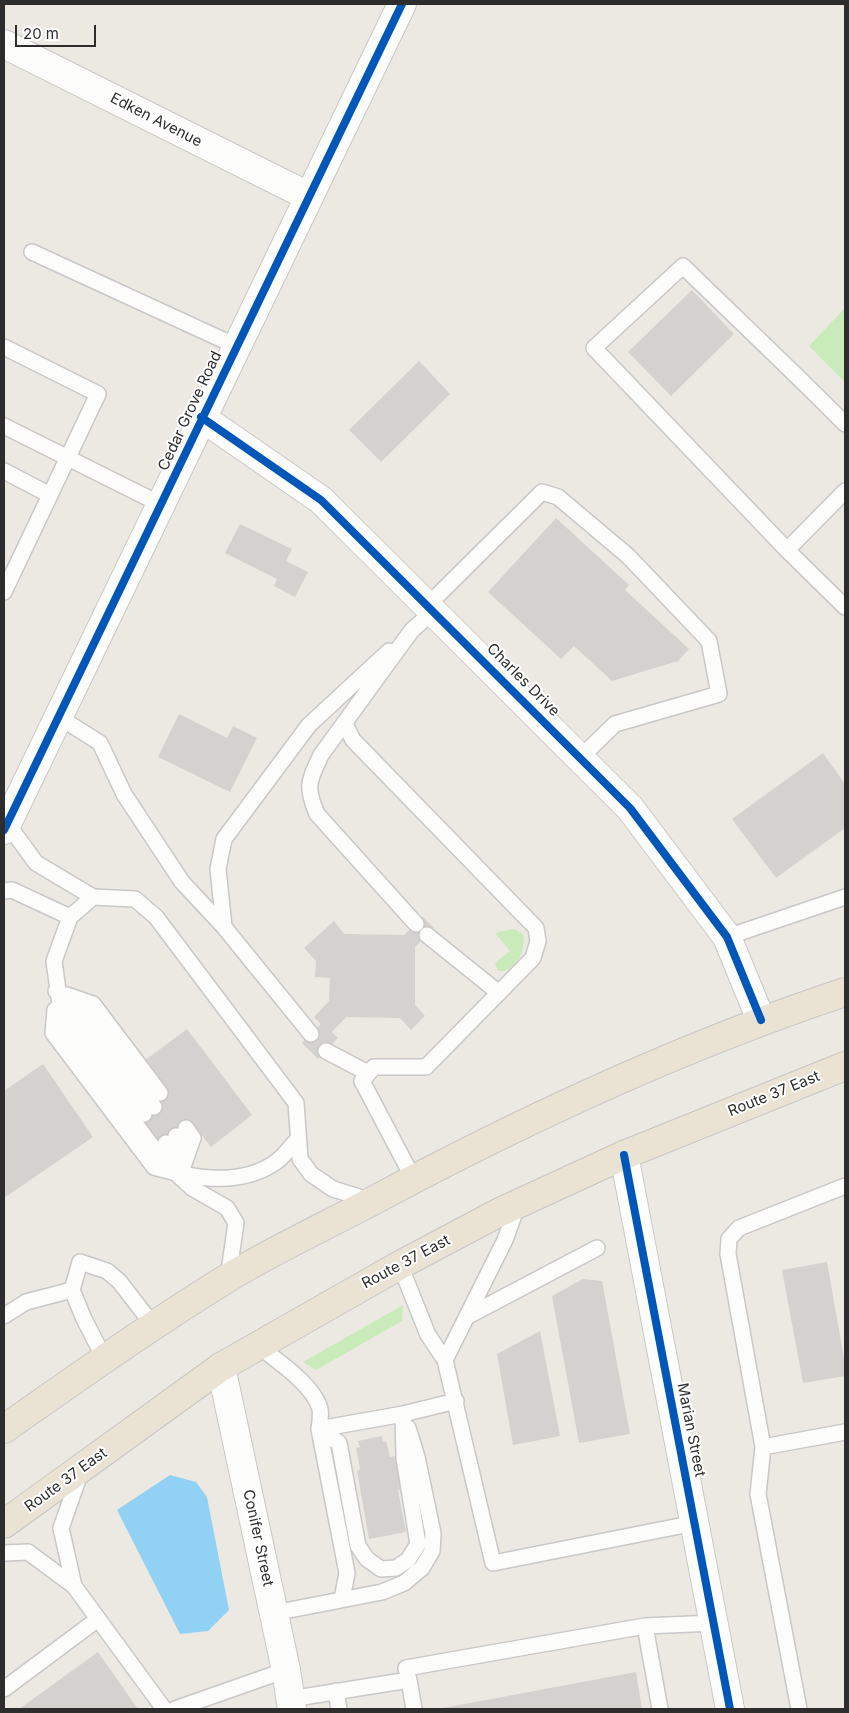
<!DOCTYPE html>
<style>
body{margin:0}
#map{position:relative;width:849px;height:1713px;overflow:hidden;background:#ece9e3;font-family:Inter,sans-serif}
canvas{display:block}
.frame{position:absolute;inset:0;border:5px solid #2d2d2d;pointer-events:none}
.scale{position:absolute;left:15px;top:25px;width:81px;height:22px;box-sizing:border-box;border:2px solid #2d2d2d;border-top:0;padding-left:6px;font-size:15px;line-height:18px;white-space:nowrap;color:#2d2d2d;-webkit-text-stroke:4px #fff;paint-order:stroke}
</style>
<div id="map">
<canvas width="849" height="1713"></canvas>
<div class="frame"></div>
<div class="scale">20 m</div>
</div>
<script>
const context = document.querySelector('canvas').getContext('2d');
context.lineJoin = 'round';
function fill(path, color) { context.fillStyle = color; context.fill(path, 'evenodd'); }
function trace(path, color, width, dash) { context.strokeStyle = color; context.lineWidth = width; context.lineCap = dash ? 'butt' : 'round'; context.setLineDash(dash || []); context.stroke(path); }
function write(font, color, halo, rows, align = 'center') {
  context.font = font + ' Inter,sans-serif'; context.lineWidth = 4; context.setLineDash([]); context.textBaseline = 'middle'; context.strokeStyle = halo; context.fillStyle = color; for (const [text, x, y, turn = 0] of rows) {
    context.save(); context.translate(x, y); context.rotate((+turn || 0) * Math.PI / 180); context.textAlign = isNaN(turn) ? turn : align; if (halo) context.strokeText(text, 0, 0); context.fillText(text, 0, 0); context.restore();
  }
}
const green = new Path2D(`
 M845,308V382L809,346Z
 M514,929L523,934C527,949 516,973 498,971L495,963L510,951L495,933Z
 M403,1305L402,1321L316,1370L303,1362Z`);
const water = new Path2D(`
 M170,1475L196,1482L207,1497L229,1610L208,1631L180,1634L117,1510Z`);
const building = new Path2D(`
 M692,290L734,334L671,396L628,352Z
 M419,361L450,394L381,462L349,430Z
 M556,518L629,585L625,590L689,649L678,661L612,681L574,646L561,659L488,592Z
 M240,524L292,549L286,561L308,572L295,597L274,586L277,579L225,553Z
 M179,714L227,738L233,726L257,738L230,792L158,757Z
 M823,753L845,784V828L776,878L732,819Z
 M423,917L434,928L415,947V1005L425,1016L411,1030L400,1018L346,1017L332,1032L338,1038L318,1059L302,1043L321,1024L314,1017L329,1001L330,978L315,977L316,961L304,948L334,921L344,934L404,935Z
 M187,1029L252,1115L211,1147L196,1128L157,1150L135,1121L163,1100L144,1061Z
 M43,1064L93,1137L4,1198V1091Z
 M827,1262L845,1364V1376L803,1383L782,1270Z
 M583,1279L602,1281L630,1434L579,1443L552,1296Z
 M540,1331L560,1436L513,1445L497,1354Z
 M382,1436L383,1442L386,1441L390,1457L396,1456L402,1489L398,1490L406,1532L369,1539L357,1471L360,1469L356,1448L360,1447L358,1441Z
 M98,1652L138,1709H19Z
 M636,1672L642,1709H443V1708Z`);
const service = new Path2D(`
 M32,252L236,346
 M4,347L98,394L4,592
 M4,426L162,505
 M4,471L50,495
 M845,491L787,550L845,607
 M787,550L594,348L683,266C737,319 792,370 845,424
 M428,605L542,492L558,497L628,556L709,641L719,694L615,724L581,757
 M59,717L100,743L124,794L182,882L224,927L311,1034
 M345,724L353,740L536,928L538,941L533,958L426,1067H374L362,1081L413,1178
 M7,823L36,863L93,897
 M4,891L12,890L70,917
 M416,924L317,814C305,786 309,781 321,755L412,630L434,611
 M224,927L218,869L224,839L309,725L389,651
 M427,935L499,993
 M727,937L845,897
 M56,991L82,1011L154,1107
 M67,995L93,1004L160,1093
 M62,1001L72,1019L144,1114
 M55,1010L53,1033L154,1167C192,1178 237,1187 273,1164C282,1159 290,1147 297,1140
 M326,1051L368,1073
 M176,1136L183,1146L181,1161
 M166,1143L173,1154L179,1171
 M180,1175L193,1138L186,1128
 M400,1265L428,1335L445,1360L493,1563L695,1523
 M228,1278L236,1223L227,1208L192,1188L164,1162L63,1027L54,961L70,917L93,897L135,899L156,917L296,1103L300,1159L311,1174L333,1189L372,1201
 M4,1316L26,1302L72,1290
 M468,1316L597,1248
 M257,1345C276,1360 314,1385 320,1409C321,1415 320,1423 319,1429L347,1573L342,1599
 M104,1358L84,1319L72,1290L80,1262L107,1271L119,1281L153,1325
 M445,1360L505,1240L518,1204
 M319,1429L339,1443L358,1546L367,1559L381,1569L396,1568L408,1560L418,1544L404,1458L403,1414
 M319,1429L403,1414L456,1401
 M763,1447L845,1432
 M4,1553L28,1552L74,1586L61,1528L81,1471
 M74,1586L164,1709
 M274,1613L382,1592L404,1583L422,1568L432,1551L433,1533L417,1457L408,1428
 M645,1626L660,1709
 M409,1680L414,1709
 M4,1689L98,1619
 M336,1691L339,1709
 M290,1699L409,1680L406,1668L645,1626L714,1623
 M175,1709L286,1670
 M799,1709L758,1494L763,1447L728,1254L729,1239L739,1228L845,1186`);
const minor = new Path2D(`
 M4,44L308,196
 M201,417L321,500L630,808L727,937L761,1020
 M624,1155L730,1709
 M221,1367L286,1670L292,1709`);
const tertiary = new Path2D(`
 M4,830L402,4`);
const trunk = new Path2D(`
 M4,1429C77,1378 150,1326 226,1279C270,1252 319,1229 365,1205C519,1122 679,1047 845,992
 M4,1524L221,1367L400,1265L498,1213L624,1155L845,1066`);
const cycleway = new Path2D(`
 M201,417L321,500L630,808L727,937L761,1020
 M4,830L402,4
 M624,1155L730,1709`);
const streetNames = [
 ["Edken Avenue",156,120,27],
 ["Cedar Grove Road",190,411,-65],
 ["Charles Drive",523,680,45],
 ["Route 37 East",774,1094,-22],
 ["Route 37 East",406,1262,-28],
 ["Marian Street",691,1430,79],
 ["Route 37 East",66,1480,-36],
 ["Conifer Street",258,1538,78]
];
fill(green, '#c9eab9');
fill(water, '#90d1f4');
fill(building, '#d4d2ce');
trace(service, '#c9c8c8', 18);
trace(minor, '#c9c8c8', 30);
trace(tertiary, '#c9c8c8', 30);
trace(trunk, '#c6c5c3', 30);
trace(service, '#fcfcfb', 15);
trace(minor, '#fcfcfb', 28);
trace(tertiary, '#fcfcfb', 28);
trace(trunk, '#eae3d4', 28);
trace(cycleway, '#0057b8', 8);
write('15px', '#2d2d2d', '#fff', streetNames);
</script>
